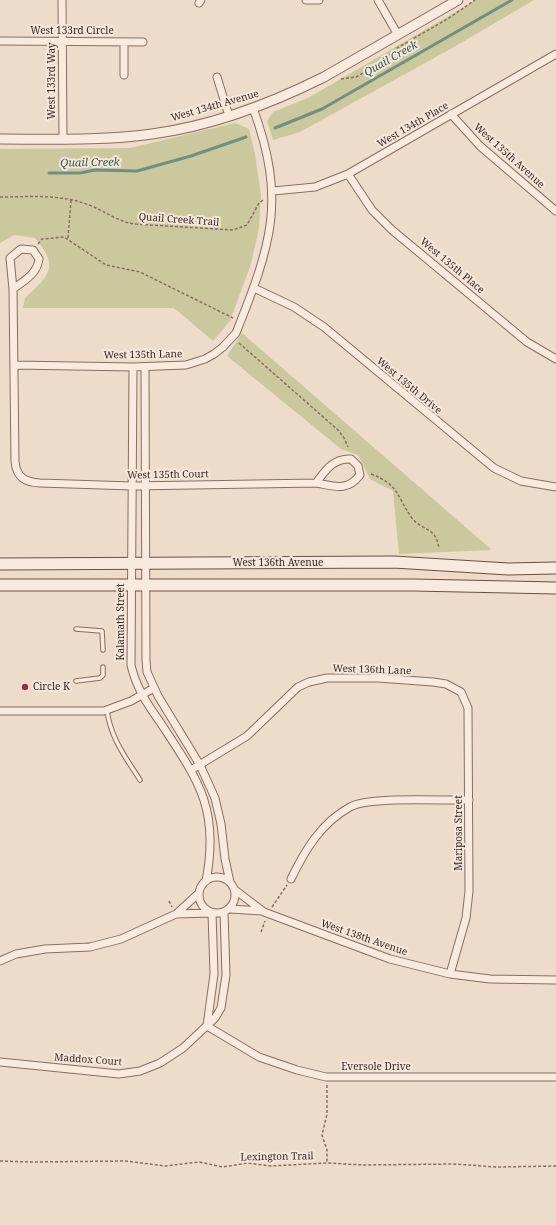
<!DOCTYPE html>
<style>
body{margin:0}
canvas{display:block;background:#eddcca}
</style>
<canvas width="556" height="1225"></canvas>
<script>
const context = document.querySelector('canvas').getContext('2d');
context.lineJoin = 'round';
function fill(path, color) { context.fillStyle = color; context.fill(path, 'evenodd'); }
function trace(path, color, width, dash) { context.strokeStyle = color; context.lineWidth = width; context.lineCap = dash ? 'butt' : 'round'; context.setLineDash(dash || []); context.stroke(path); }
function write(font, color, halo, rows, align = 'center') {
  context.font = font + ' "Noto Serif",serif'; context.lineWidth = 4; context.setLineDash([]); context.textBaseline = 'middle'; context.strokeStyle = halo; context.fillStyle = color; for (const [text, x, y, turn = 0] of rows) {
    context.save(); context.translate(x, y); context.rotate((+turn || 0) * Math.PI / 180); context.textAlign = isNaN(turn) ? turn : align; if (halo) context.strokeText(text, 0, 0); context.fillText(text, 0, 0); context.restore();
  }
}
const green = new Path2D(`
 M476,0H534L454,47L300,132L273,140L267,121L273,112L308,98Z
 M235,123L249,129L255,154L261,195L259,228L251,264L230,321L213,341L174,308H23L25,298C49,276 60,267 35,238L14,235L0,243V149L130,148Z
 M242,333L492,550L399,554L393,491L370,479L358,455L341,449L227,356Z`);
const stream = new Path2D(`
 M275,128L322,109L512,0
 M49,173H80L95,170L137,171L191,156L246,137`);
const path = new Path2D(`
 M341,79L356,77L380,63L397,48L449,18L475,0
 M0,197C28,197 56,194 83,203C101,208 115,221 134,224L233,230L247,225L259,203L263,200
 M68,238L71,200
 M38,244L42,239L64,237L106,265L140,272L233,318
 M239,343L338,430L344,438L348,447
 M371,474C400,485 396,496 412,518C423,532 436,526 439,549
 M169,901L172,907
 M272,907L287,885
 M261,932L265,921
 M327,1085V1114L322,1135L327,1150V1163
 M0,1161L30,1162L126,1161L165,1166L199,1162L223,1167L247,1163L271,1166L327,1163L364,1165L454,1164L496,1167L556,1166`);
const service = new Path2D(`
 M76,629L102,631L103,650
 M76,681L100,678L103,675V667
 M107,710C110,737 126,758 140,780`);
const minor = new Path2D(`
 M62,0L63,138
 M306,0H319
 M378,0L398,35
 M199,3L201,0
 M0,41L143,42
 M124,75V42
 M217,77L229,116
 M451,114L480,146L556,211
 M348,174L372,210L392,230L527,342L556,359
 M273,191L315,187L348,174L556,54
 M254,288L294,307L324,327L494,468L521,481L556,487
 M13,289L10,258L21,249L33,250L39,259C37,274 25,280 13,289L15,462C17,478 25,482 40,483L132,486L316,483C334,486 347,492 360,475L358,466L351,459C333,458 325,471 316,483
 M15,365L133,367L186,365L205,359L214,354L223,347L236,333C271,245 287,201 253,108
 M133,367L131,665C136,687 147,704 160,722C198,780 220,808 206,881
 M145,367L146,660L147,672L158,696L200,765L215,798L221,824L225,859L230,882
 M0,711H104L131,701L154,688
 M191,770L247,736L298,687L309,682L327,678H378L433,682L446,684L461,692L468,708L469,891L466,918L450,974
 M199 895a18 18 0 1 1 36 0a18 18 0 1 1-36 0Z
 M291,879C305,850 321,823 350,807C369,796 444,801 469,800
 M235,890L264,912L390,959L450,974L490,979L556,980
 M230,909L262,911
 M176,914L199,893
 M0,961L16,954L45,949L90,947L121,939L176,914L211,913
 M207,1026L259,1057L297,1070L326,1077H556
 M207,1026L214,974L212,913
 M0,1062L119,1074L140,1071L160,1063L183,1048L215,1018L221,1008L226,975L224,912`);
const tertiary = new Path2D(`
 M0,139C50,139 102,141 152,134C212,126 270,104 324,77L458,0`);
const secondary = new Path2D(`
 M0,564L394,562L508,569L556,568
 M0,585H413L556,588`);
const markers = [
 [25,687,4,"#963146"]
];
const streetNames = [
 ["West 133rd Circle",72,31],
 ["West 133rd Way",52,81,-90],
 ["West 134th Avenue",215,106,-16],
 ["West 134th Place",413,125,-30],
 ["West 135th Avenue",509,156,42],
 ["Quail Creek Trail",179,220,4],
 ["West 135th Place",452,266,40],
 ["West 135th Lane",143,355,-1],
 ["West 135th Drive",409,386,40],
 ["West 135th Court",168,475,-1],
 ["West 136th Avenue",278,563],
 ["Kalamath Street",121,622,-90],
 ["West 136th Lane",372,670,2],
 ["Mariposa Street",459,833,-90],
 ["West 138th Avenue",364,938,19],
 ["Maddox Court",88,1060,4],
 ["Eversole Drive",376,1067],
 ["Lexington Trail",277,1157,-1]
];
const poiNames = [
 ["Circle K",33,687]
];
const waterNames = [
 ["Quail Creek",391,59,-30],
 ["Quail Creek",90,163,-1]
];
fill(green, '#cbc89e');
trace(stream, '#719082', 3);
trace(service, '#8a6d5f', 5.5);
trace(minor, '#8a6d5f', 9);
trace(tertiary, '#8a6d5f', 11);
trace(secondary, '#6c4e42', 13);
trace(path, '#8a6d5f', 1.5, [3, 2]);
trace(service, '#f8ebdd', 3.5);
trace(minor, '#f8ebdd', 7);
trace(tertiary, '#f8ebdd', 9);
trace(secondary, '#f8ebdd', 11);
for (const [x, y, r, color] of markers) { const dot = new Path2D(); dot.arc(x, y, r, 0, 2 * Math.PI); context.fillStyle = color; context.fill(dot); trace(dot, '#f5e7da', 1.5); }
write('10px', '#3b2922', '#f5e7da', streetNames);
write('10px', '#3b2922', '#f5e7da', poiNames, 'left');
write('italic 11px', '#325a4f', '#f5e7da', waterNames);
</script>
